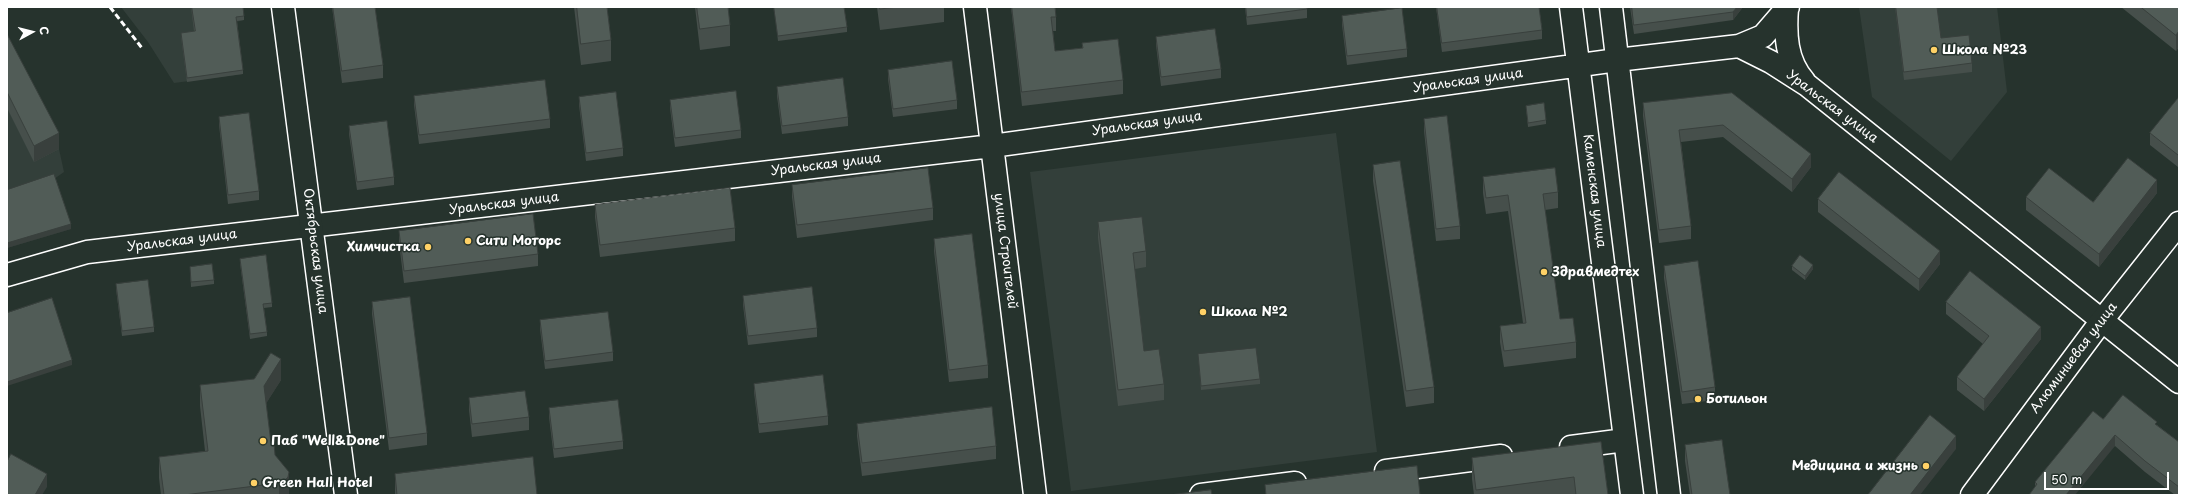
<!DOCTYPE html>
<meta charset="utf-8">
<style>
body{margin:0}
#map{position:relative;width:2186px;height:502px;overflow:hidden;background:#26332d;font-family:"Playpen Sans",sans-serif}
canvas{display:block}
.frame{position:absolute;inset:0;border:8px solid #fff;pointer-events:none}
.north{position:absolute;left:12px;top:12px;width:40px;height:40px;-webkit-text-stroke:3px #26332d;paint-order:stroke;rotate:83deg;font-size:11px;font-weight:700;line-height:16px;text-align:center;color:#fff}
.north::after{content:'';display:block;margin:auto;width:14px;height:18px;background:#fff;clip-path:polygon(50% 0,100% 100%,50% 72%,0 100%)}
.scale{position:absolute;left:2044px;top:472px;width:125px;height:18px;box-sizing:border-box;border:2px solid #fff;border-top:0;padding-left:5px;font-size:12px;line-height:14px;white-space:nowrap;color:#fff;-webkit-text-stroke:3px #26332d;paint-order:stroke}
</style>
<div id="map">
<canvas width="2186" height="502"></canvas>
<div class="frame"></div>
<div class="north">С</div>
<div class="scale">50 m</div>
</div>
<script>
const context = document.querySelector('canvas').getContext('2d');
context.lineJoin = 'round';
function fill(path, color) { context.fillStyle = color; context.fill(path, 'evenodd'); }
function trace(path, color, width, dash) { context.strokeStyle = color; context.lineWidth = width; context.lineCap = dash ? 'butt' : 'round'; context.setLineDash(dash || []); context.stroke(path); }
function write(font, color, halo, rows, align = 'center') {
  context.font = font + ' "Playpen Sans",sans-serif'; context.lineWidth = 3; context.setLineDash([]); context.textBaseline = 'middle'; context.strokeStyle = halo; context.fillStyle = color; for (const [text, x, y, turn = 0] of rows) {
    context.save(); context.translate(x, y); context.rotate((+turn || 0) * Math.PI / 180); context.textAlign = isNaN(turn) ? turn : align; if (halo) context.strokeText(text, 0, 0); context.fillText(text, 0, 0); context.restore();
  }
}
const built = new Path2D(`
 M121,7H191L192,11L242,7L244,20L236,22L243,74L174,83L148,42Z
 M1859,7H1997L2007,92L1951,161L1872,97Z
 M7,50L59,149L64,172L54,179L71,229L7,248Z
 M1336,133L1377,452L1071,491L1030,172Z`);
const minor = new Path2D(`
 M975,7L1035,495
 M1571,7L1632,495
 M1611,7L1669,495
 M1787,8C1785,34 1786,61 1804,81
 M1739,46L1763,36L1788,7
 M7,275L87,252L992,146L1617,60L1739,46L1771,62L1807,85L2179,382
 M1571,447L1625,440
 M1386,471L1501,456
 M1201,495L1295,483`);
const major = new Path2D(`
 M283,7L346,495
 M1972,495L2103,319L2179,223`);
const rail = new Path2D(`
 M110,7L142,48`);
const wall = new Path2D(`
 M191,7L244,16V20L237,21L243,70V74L187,82L181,37V33L194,31Z
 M332,7H375L383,65V78L342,83Z
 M574,7H607L611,40V61L581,65Z
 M695,7H728L730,25V46L700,50Z
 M774,7H844L847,27V32L778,41Z
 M877,7H944V22L880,30Z
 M1011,7H1055L1056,17V31H1053L1055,51L1082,48V43L1123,80V94L1022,106Z
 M1245,7H1307V18L1247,25Z
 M1436,7H1539L1542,30V39L1442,52Z
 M1630,7H1743L1733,20L1634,34Z
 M1895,7H1937L1941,38L1972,63V72L1904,80Z
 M2121,7H2179V47L2176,51Z
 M1342,16L1407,49V57L1347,65L1342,25Z
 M7,34L59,149L34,162L7,108Z
 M1156,37L1221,69V78L1161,86L1156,45Z
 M888,70L957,100V109L893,117L888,79Z
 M777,87L848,117V126L782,134L777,96Z
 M1732,93L1811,167L1792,192L1723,137L1681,142L1691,226V239L1659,243L1643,116V103Z
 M414,96L550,119V128L419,144L414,105Z
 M579,97L623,148V156L586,161L579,105Z
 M2179,97V167H2178L2150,145V133Z
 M670,100L741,130V138L675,147L670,108Z
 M1526,106L1546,120V124L1528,127Z
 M219,117L259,191V200L228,204L219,125Z
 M1424,119L1460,226V239L1436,241L1424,131Z
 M349,126L394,177V185L357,190L349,134Z
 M1373,165L1434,387V403L1406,407L1373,181Z
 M1483,177L1558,192V208L1545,210L1560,319L1576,342V358L1504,367L1500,342V326L1523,323L1508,211L1486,214L1483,193Z
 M792,185L933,208V220L797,238L792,197Z
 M2157,193L2099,267L2026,210V197L2093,202Z
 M1818,199L1940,264L1919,291L1818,212Z
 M595,205L735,228V241L600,257L595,217Z
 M1098,222L1146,251V267L1135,269L1144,351L1164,384V400L1118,406L1098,238Z
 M399,231L538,254V266L404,283L399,243Z
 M934,239L988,365V378L949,382L934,251Z
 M240,259L272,303V307L264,308L267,332V336L250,339L240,263Z
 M1664,266L1715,387V400L1682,404L1664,278Z
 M1792,266L1813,269L1805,280L1792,270Z
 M190,267L214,280V284L191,287Z
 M116,284L154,327V332L122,336L116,289Z
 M743,296L817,328V337L748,345L743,305Z
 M372,302L427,433V445L389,450L372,314Z
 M1946,302L2041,339L1984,411L1957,390V377L1983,344L1946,314Z
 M540,320L613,352V361L545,369L540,329Z
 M1198,354L1260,379V384L1201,390Z
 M281,380L266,403L271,443L289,495H161L159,478V457L205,451L200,406V385Z
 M754,384L828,416V425L759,433L754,392Z
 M469,398L529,417V430L472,437L469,410Z
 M549,408L623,441V449L554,458L549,417Z
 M2103,419L2157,425L2179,442V495H2175L2145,472L2115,446L2035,486V482Z
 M857,424L996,446V459L862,476L857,436Z
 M1601,442L1608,495H1474L1472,479V458Z
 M1685,445L1730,495H1690L1685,461Z
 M395,474L537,495H395Z`);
const shadedWall = new Path2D(`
 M1737,7H1743L1733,20V12Z
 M2179,31V47L2176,51V35Z
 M59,133V149L34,162V146Z
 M1811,154V167L1792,192V179Z
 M2179,154V167H2178V155Z
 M2157,180V193L2099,267V254Z
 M71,224V229L7,248V243Z
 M1940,251V264L1919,291V279Z
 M1813,265V269L1805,280V276Z
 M2041,327V339L1984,411V399Z
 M281,359V380L264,407V386Z
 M72,360V365L7,386V382Z
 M2115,435V446L2075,495H2066Z
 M1956,436V449L1920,495H1910Z
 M289,472V495H279V483Z
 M47,474V487L42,495H35Z`);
const building = new Path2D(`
 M192,7H243L244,16L236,17L243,70L187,78L181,33L195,31Z
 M333,7H375L383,65L342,71Z
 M577,7H607L611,40L581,44Z
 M697,7H728L730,25L700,29Z
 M774,7H844L847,27L778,36Z
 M880,7H898L880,9Z
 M1012,7H1055L1056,17H1051L1055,51L1083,48L1082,43L1118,39L1123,80L1022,92Z
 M1246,7H1307V9L1247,17Z
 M1437,7H1539L1542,30L1442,43Z
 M1632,7H1737L1733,12L1634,25Z
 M1896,7H1937L1941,38L1969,35L1972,63L1904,72Z
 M2141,7H2179V31L2176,35Z
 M1402,8L1407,49L1347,56L1342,16Z
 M1215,29L1221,69L1161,77L1156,37Z
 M7,34L59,133L34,146L7,92Z
 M952,61L957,100L893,109L888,70Z
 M843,78L848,117L782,126L777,87Z
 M545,80L550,119L419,135L414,96Z
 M736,91L741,130L675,138L670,100Z
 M616,92L623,148L586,153L579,97Z
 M1732,93L1811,154L1792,179L1723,125L1679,130L1691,226L1659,230L1643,103Z
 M2179,97V154L2178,155L2150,133Z
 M1544,103L1546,120L1528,123L1526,106Z
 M249,113L259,191L228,195L219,117Z
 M1447,116L1460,226L1436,229L1424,119Z
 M387,121L394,177L357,182L349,126Z
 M2128,158L2157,180L2099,254L2026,197L2049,168L2093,202Z
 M1400,161L1434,387L1406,391L1373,165Z
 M928,168L933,208L797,225L792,185Z
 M1555,168L1558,192L1543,194L1560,319L1573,318L1576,342L1504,351L1500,326L1526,323L1508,195L1486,198L1483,177Z
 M1839,172L1940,251L1919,279L1818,199Z
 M54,174L71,224L7,243V190Z
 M730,188L735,228L600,245L595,205Z
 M533,214L538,254L404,271L399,231Z
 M1142,217L1146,251L1133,253L1144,351L1159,349L1164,384L1118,390L1098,222Z
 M972,234L988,365L949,370L934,239Z
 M266,255L272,303L263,304L267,332L250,334L240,259Z
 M1800,255L1813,265L1805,276L1792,266Z
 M1698,261L1715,387L1682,392L1664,266Z
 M212,264L214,280L191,282L190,267Z
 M1970,271L2041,327L1984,399L1957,377L1989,336L1946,302Z
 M148,280L154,327L122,331L116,284Z
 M812,287L817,328L748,336L743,296Z
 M410,297L427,433L389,438L372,302Z
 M52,298L72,360L7,382V313Z
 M608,312L613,352L545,361L540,320Z
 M1256,348L1260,379L1201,386L1198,354Z
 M271,353L281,359L264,386L271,443H274L275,455L289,472L288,477L284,481L279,483L184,495H164L159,457L208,451L200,385L254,379Z
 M823,375L828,416L759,424L754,384Z
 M525,391L529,417L472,424L469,398Z
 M2123,395L2157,422L2155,424L2179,442V487L2145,461L2115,435L2066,495H2029L2037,484L2035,482L2093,411L2103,419Z
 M618,400L623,441L554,449L549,408Z
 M992,407L996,446L862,463L857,424Z
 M1930,415L1956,436L1910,495H1868Z
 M1722,440L1730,495H1692L1685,445Z
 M1601,442L1608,495H1576L1574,477L1476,490L1472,458Z
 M11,454L47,474L35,495H7V462Z
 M533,457L537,495H397L395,474Z
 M1417,466L1420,495H1266L1265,485Z
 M1211,490L1212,495H1170Z`);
const markers = [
 [1934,50,4,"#ffd166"],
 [468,241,4,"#ffd166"],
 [428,247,4,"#ffd166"],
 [1544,272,4,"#ffd166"],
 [1203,312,4,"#ffd166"],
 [1698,399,4,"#ffd166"],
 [263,441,4,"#ffd166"],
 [1926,466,4,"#ffd166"],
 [254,483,4,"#ffd166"]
];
const poiNames = [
 ["Школа №23",1942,50],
 ["Сити Моторс",476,241],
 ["Химчистка",420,247,"right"],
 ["Здравмедтех",1552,272],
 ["Школа №2",1211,312],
 ["Ботильон",1706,399],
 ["Паб \"Well&Done\"",271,441],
 ["Медицина и жизнь",1918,466,"right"],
 ["Green Hall Hotel",262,483]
];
const streetNames = [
 ["Уральская улица",1468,81,-8],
 ["Уральская улица",1832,107,37],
 ["Уральская улица",1147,124,-8],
 ["Уральская улица",826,165,-7],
 ["Каменская улица",1594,191,83],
 ["Уральская улица",504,204,-7],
 ["Уральская улица",182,241,-7],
 ["Октябрьская улица",315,251,83],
 ["улица Строителей",1005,251,83],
 ["Алюминиевая улица",2074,358,-53]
];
fill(built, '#333f3a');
trace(minor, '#fff', 25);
trace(major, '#fff', 25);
trace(minor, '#26332d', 22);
trace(major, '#26332d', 22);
trace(rail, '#fff', 3, [6, 3]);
fill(wall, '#464f4b');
fill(shadedWall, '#39403d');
fill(building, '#515c57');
trace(building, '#39403d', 1);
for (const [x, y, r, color] of markers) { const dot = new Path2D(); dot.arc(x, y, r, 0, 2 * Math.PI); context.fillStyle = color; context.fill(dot); trace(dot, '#26332d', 1.5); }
write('bold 13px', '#fff', '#26332d', poiNames, 'left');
write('13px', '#fff', '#26332d', streetNames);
</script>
